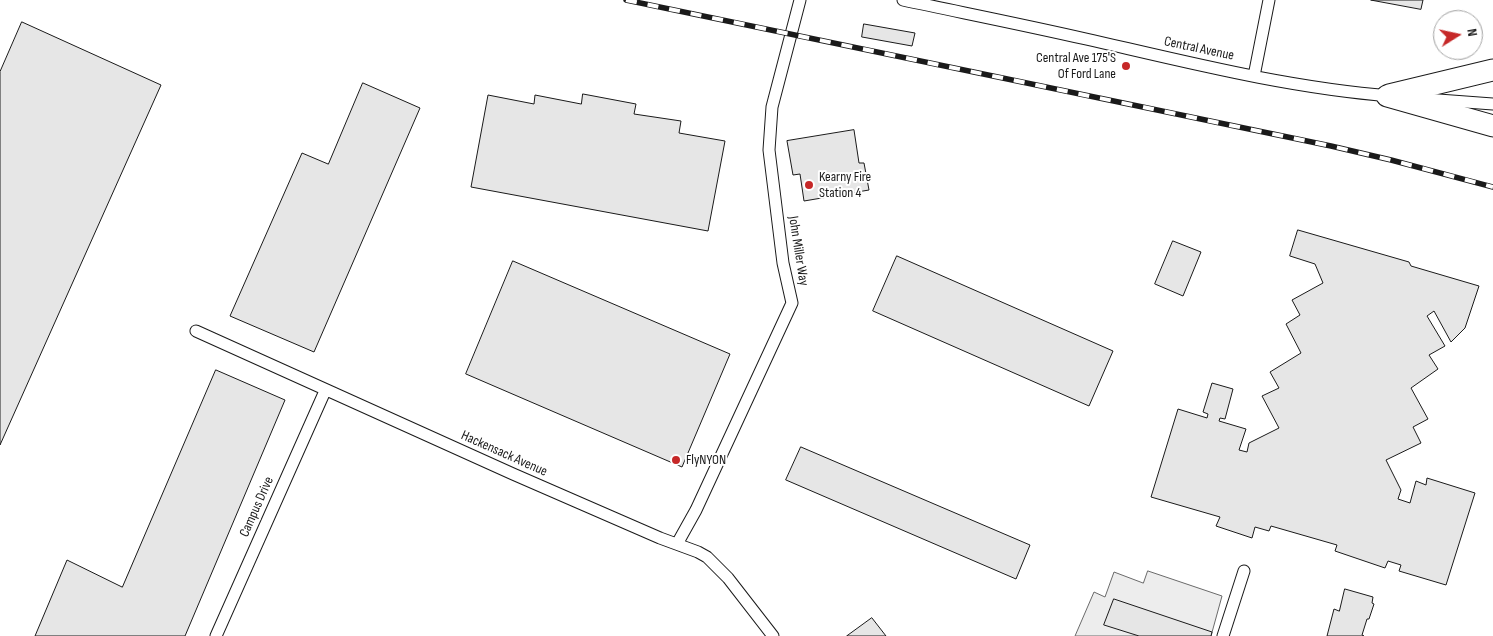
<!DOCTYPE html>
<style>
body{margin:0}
#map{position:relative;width:1493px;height:636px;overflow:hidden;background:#fff;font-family:"Sofia Sans Condensed",sans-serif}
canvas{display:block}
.north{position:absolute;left:1433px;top:10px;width:50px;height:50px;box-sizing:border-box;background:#fff;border:1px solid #a3a3a3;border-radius:50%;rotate:80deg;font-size:14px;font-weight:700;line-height:20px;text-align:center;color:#1a1a1a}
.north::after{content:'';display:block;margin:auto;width:18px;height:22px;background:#c62828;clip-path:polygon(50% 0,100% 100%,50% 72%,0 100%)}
</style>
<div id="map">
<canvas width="1493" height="636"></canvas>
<div class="north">N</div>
</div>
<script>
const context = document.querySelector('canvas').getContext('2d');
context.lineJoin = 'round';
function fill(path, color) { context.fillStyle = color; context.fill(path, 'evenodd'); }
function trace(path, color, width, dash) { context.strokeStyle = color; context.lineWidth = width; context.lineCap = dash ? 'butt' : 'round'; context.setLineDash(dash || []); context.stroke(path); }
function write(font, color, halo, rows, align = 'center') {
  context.font = font + ' "Sofia Sans Condensed",sans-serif'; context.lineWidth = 4; context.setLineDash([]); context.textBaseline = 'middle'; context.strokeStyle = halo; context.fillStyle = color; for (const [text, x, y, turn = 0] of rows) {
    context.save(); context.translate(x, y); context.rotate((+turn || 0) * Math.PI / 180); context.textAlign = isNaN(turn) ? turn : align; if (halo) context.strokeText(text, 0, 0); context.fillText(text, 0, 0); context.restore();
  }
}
const parking = new Path2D(`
 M1148,571L1222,596L1211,636H1075L1094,592L1105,597L1114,572L1143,583Z`);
const building = new Path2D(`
 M1371,0H1423L1421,9Z
 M22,22L161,85L0,445V72Z
 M864,24L915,33L912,46L862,37Z
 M363,83L420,108L314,352L230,316L302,153L328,164Z
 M583,94L636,104L634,114L681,121L679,133L725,141L708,231L471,187L488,95L534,104L535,95L581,104Z
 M854,130L859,163H864L869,190L804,201L800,174L793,175L787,141Z
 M1298,230L1409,262L1411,266L1479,286L1465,328L1451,342L1434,311L1427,316L1445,346L1429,355L1438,369L1411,388L1428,419L1413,427L1421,443L1386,460L1401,490L1398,499L1410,503L1416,481L1426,485L1427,478L1475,493L1446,585L1399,571L1401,565L1388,561L1385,568L1335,551L1337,545L1271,526L1269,531L1255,527L1252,538L1216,526L1220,517L1151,497L1178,409L1207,418L1208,414L1203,412L1212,383L1233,389L1225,419L1220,418L1219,421L1246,429L1239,450L1247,452L1249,443L1279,428L1262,396L1279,388L1270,372L1301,353L1286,324L1300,315L1292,300L1323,283L1315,264L1290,256Z
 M1173,241L1201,252L1183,296L1155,284Z
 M897,256L1113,351L1089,406L873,311Z
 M513,261L730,354L682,467L466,374Z
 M216,370L285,400L185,636H35L67,560L122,587Z
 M801,447L1030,545L1016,579L786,480Z
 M1345,589L1373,597L1372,603L1374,604L1369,619H1367L1362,635L1364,636H1327L1334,609L1339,611Z
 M1114,599L1212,632L1211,636H1139L1104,625Z
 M872,618L886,636H847Z`);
const street = new Path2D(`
 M903,0C964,13 1025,25 1086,39C1187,62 1288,88 1392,96
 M1254,76L1269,0
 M1425,99L1493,104
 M196,331L513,474L660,538L698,552L707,557L728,578L773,636
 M677,544L696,510L792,303L783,263L769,150L772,107L800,0
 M216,636L325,391
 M1223,636L1244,571`);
const highway = new Path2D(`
 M1389,95L1493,70
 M1387,96L1493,126`);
const rail = new Path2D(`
 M626,0L1331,146L1391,160L1493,187`);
const markers = [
 [1126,66,5,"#c62828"],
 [809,185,5,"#c62828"],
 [676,460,5,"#c62828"]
];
const streetNames = [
 ["Central Avenue",1199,49,12],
 ["John Miller Way",798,251,81],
 ["Hackensack Avenue",504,454,24],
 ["Campus Drive",257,507,-66]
];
const poiNames = [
 ["Central Ave 175'S",1116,58,"right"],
 ["Of Ford Lane",1116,74,"right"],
 ["Kearny Fire",819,177],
 ["Station 4",819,193],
 ["FlyNYON",686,460]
];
fill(parking, '#ededed');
trace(parking, '#6a6a6a', 1);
fill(building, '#e6e6e6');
trace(building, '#1a1a1a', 1);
trace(street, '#1a1a1a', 13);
trace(highway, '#1a1a1a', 23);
trace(street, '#fff', 11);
trace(highway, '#fff', 21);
trace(rail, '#1a1a1a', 5.5);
trace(rail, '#fff', 4, [11]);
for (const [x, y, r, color] of markers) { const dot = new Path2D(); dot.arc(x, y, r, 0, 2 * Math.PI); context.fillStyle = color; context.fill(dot); trace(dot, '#fff', 2); }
write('14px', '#1a1a1a', '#fff', streetNames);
write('14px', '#1a1a1a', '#fff', poiNames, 'left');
</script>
